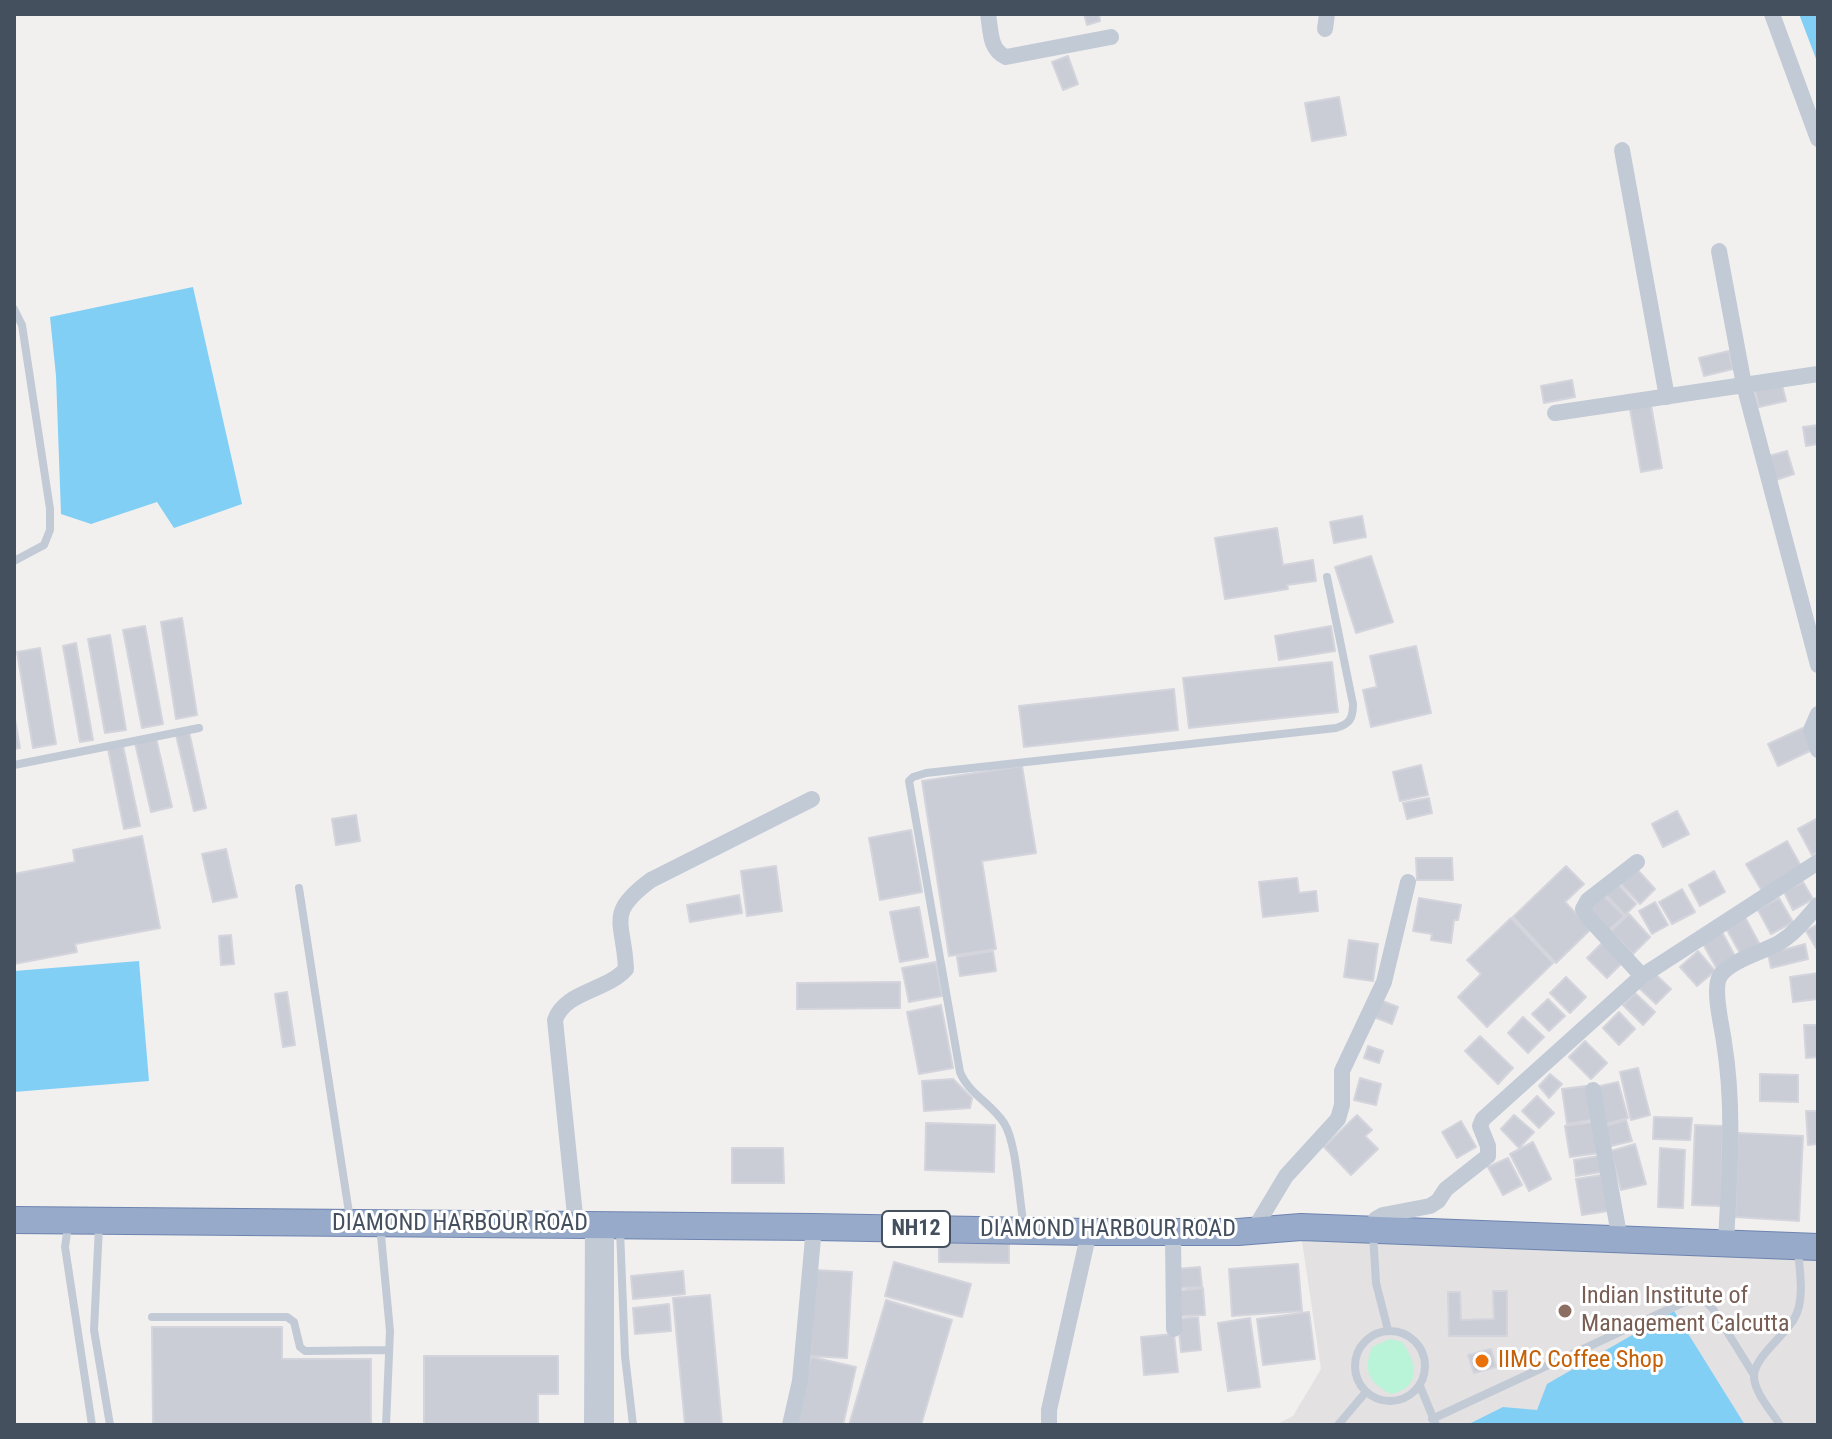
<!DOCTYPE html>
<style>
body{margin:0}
#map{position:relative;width:1832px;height:1439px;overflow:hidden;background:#f2f0ef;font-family:"Roboto Condensed",sans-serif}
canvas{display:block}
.frame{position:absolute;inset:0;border:16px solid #45505f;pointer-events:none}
</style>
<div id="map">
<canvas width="1832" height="1439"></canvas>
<div class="frame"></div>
</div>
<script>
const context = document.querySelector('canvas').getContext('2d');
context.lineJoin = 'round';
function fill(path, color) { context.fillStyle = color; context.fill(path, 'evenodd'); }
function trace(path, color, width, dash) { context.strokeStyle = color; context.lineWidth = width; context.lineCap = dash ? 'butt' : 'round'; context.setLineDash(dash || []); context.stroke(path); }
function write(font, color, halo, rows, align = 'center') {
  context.font = font + ' "Roboto Condensed",sans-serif'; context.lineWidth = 6; context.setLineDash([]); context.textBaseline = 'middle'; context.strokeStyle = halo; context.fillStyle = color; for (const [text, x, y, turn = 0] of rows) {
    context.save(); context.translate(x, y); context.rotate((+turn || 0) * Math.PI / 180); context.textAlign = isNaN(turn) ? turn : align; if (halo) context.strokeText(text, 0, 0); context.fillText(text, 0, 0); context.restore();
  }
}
const education = new Path2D(`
 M1300,1228L1818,1254V1425H1275L1293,1416L1321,1369Z`);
const green = new Path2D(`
 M1390,1339L1402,1342C1417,1363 1422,1387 1391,1394C1368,1382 1363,1371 1372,1347Z`);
const water = new Path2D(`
 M1799,14H1818V64Z
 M193,287L242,504L174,528L157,502L91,524L61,514L56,376L50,317Z
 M139,961L149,1081L14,1092V971Z
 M1674,1311L1745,1425H1467L1503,1407L1537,1410L1547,1384Z`);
const building = new Path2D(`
 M1084,14H1099L1100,21L1087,25Z
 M1068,56L1078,84L1063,90L1052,62Z
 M1339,97L1346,135L1312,141L1305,103Z
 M1729,351L1733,369L1704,376L1699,358Z
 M1572,380L1575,397L1544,403L1541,386Z
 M1781,381L1786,401L1759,407L1754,387Z
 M1651,405L1662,468L1641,472L1630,409Z
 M1818,425V444L1806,446L1803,427Z
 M1787,451L1794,474L1776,480L1769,456Z
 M1362,516L1366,537L1334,543L1330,522Z
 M1277,528L1283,565L1313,560L1316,581L1287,585L1288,589L1225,599L1215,538Z
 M1371,556L1393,622L1356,633L1335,567Z
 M182,618L197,715L176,719L161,622Z
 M145,626L163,724L142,728L123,630Z
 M1331,626L1335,651L1279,660L1275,636Z
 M110,635L126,730L105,733L88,639Z
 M76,643L93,740L80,742L63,646Z
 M1416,646L1431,713L1371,727L1363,690L1377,687L1370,656Z
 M40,648L56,744L33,748L17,652Z
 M1332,662L1338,712L1189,728L1183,678Z
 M1174,689L1178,730L1024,747L1019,706Z
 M14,714L20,748L14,749Z
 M1803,728L1814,749L1778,766L1768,744Z
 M189,732L206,808L194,811L176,735Z
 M156,738L172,807L151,812L135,743Z
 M123,746L140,826L124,829L108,749Z
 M1421,765L1428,795L1400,801L1393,772Z
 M1022,766L1036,853L982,861L996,949L949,956L922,781Z
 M1429,798L1432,813L1407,819L1403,803Z
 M1677,811L1689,834L1663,847L1652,824Z
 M356,815L360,841L336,845L332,819Z
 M1818,818V852L1812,855L1798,829Z
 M911,830L922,892L880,900L869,838Z
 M142,836L160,928L75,944L77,952L14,964V874L75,862L73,850Z
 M1787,841L1802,868L1762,891L1746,864Z
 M226,849L237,897L213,902L202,854Z
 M1416,858H1452L1453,880H1417Z
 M776,866L782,911L747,916L741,871Z
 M1566,866L1584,884L1565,902L1591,929L1556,963L1513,917Z
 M1635,867L1655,889L1640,904L1619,882Z
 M1714,871L1725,892L1700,906L1689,885Z
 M1297,878L1299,893L1316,891L1318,911L1263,917L1259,882Z
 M1616,882L1636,904L1625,915L1604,893Z
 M1803,882L1813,899L1793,910L1784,892Z
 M1682,889L1695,912L1672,924L1659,902Z
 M1602,894L1624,916L1608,931L1587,909Z
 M739,895L742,913L690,922L687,905Z
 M1419,898L1461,905L1458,920H1454L1451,943L1431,940L1432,934L1413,931Z
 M1779,898L1793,922L1771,934L1758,910Z
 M1655,902L1668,925L1652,934L1639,911Z
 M919,907L928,957L900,962L890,912Z
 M1629,914L1650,937L1633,954L1611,931Z
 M1745,917L1760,945L1741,955L1726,928Z
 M1511,918L1553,963L1487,1027L1458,997L1481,974L1467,960Z
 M1818,924V947L1816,948L1806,931Z
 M1722,932L1736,958L1717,969L1702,942Z
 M231,935L234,964L221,965L219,936Z
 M1349,940L1378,944L1373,981L1344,977Z
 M1604,941L1624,961L1607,978L1587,958Z
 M1805,944L1808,959L1771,968L1768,954Z
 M993,951L996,971L960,976L957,957Z
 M1698,951L1715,971L1697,986L1680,967Z
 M936,962L942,996L909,1002L902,968Z
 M1653,972L1671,989L1656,1004L1638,987Z
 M1818,973V999L1793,1002L1790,977Z
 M1566,977L1586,997L1570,1013L1550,993Z
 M900,982V1008L797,1009V983Z
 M287,992L295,1045L283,1047L275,994Z
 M1635,993L1655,1012L1643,1025L1623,1005Z
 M1548,999L1565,1016L1549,1031L1532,1014Z
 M1380,1000L1398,1007L1392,1024L1374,1017Z
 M941,1005L953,1068L919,1074L907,1012Z
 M1619,1012L1635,1029L1619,1045L1603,1028Z
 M1523,1017L1544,1037L1528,1053L1508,1033Z
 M1804,1025H1818V1057L1806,1058Z
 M1480,1036L1513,1068L1498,1084L1465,1051Z
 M1585,1041L1607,1063L1591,1079L1569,1057Z
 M1368,1046L1383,1051L1379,1063L1364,1058Z
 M1638,1068L1650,1115L1631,1120L1620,1072Z
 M1550,1074L1562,1084L1549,1098L1539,1086Z
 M1760,1074L1798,1075V1102L1760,1101Z
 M1360,1078L1381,1084L1376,1105L1354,1100Z
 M953,1079L972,1098L970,1108L924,1111L922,1081Z
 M1618,1082L1628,1118L1606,1124L1596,1087Z
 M1586,1086L1591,1120L1567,1124L1562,1089Z
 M1537,1096L1554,1113L1539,1128L1522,1111Z
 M1806,1111H1818V1144L1808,1145Z
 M1357,1115L1372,1130L1365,1136L1378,1149L1351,1175L1324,1147Z
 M1514,1115L1534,1132L1519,1148L1501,1129Z
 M1654,1117L1692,1118L1690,1140L1653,1139Z
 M1626,1120L1632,1141L1611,1146L1606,1126Z
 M1461,1121L1476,1147L1457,1158L1442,1132Z
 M1594,1122L1599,1153L1570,1157L1565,1126Z
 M926,1123L995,1125L994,1172L925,1170Z
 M1695,1125L1723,1126L1721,1206L1692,1205Z
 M1738,1133L1803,1136L1799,1221L1735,1217Z
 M1533,1142L1551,1179L1529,1191L1510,1154Z
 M1635,1144L1646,1184L1621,1190L1611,1151Z
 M732,1148H783L784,1183H732Z
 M1660,1148L1685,1150L1683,1208L1658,1207Z
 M1599,1156L1601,1172L1576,1176L1574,1160Z
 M1508,1158L1522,1185L1503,1195L1488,1167Z
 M1602,1175L1608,1211L1582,1215L1576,1179Z
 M939,1236L1009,1237V1263L939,1262Z
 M894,1262L971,1284L962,1317L885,1296Z
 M1298,1264L1302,1311L1232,1316L1229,1269Z
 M1200,1267L1202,1287L1178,1288L1176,1269Z
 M815,1270L852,1272L847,1358L810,1356Z
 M683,1271L685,1294L633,1299L631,1276Z
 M1203,1288L1205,1315L1180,1316L1178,1291Z
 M1493,1291H1507V1336H1449L1448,1292H1460L1461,1320L1494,1319Z
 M710,1295L722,1425H685L673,1298Z
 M886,1300L952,1320L921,1425H849Z
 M669,1304L671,1331L635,1334L633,1308Z
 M1309,1312L1315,1359L1263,1365L1257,1319Z
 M1198,1317L1201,1350L1181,1352L1178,1319Z
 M1250,1318L1260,1387L1228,1391L1218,1323Z
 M152,1327H282V1359H371V1425H153Z
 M1174,1334L1178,1372L1144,1375L1141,1337Z
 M1491,1349L1496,1367L1474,1373L1468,1355Z
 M424,1356H558V1394H538V1425H424Z
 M811,1357L856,1367L843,1425H796Z`);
const service = new Path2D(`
 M14,309L22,325L50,509V530L44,545L14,561
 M14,765L199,728
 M299,888L350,1219
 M380,1225L390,1331L386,1425
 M68,1226L65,1247L92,1425
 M99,1226L94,1330L110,1425
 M1024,1227C1019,1201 1017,1143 1004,1123C992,1104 968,1093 960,1072L909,781L913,777L926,773L1336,728C1350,724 1353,718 1353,704L1327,577
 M620,1230L625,1356L633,1425
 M1373,1233L1376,1283L1388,1330
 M152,1317H287L294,1322L300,1347L305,1351L389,1350
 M1355 1366a35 35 0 1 1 70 0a35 35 0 1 1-70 0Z
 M1420,1386L1436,1425
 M1432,1419L1691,1299H1703L1713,1309L1754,1375
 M1338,1425L1365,1393
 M1780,1425C1772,1412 1753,1391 1754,1375C1755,1357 1785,1335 1794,1319C1805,1301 1800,1272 1798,1251`);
const minor = new Path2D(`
 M988,14C991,30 989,50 1006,57L1111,37
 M1772,14L1818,139
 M1325,29L1327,14
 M1622,150L1667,397
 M1719,251L1744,385L1818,665
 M1555,413L1818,374
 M1818,714L1811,730L1818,750
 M1637,862L1588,900L1583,909L1587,916L1642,976
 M1593,1090L1620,1240
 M576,1225L555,1020C565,991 607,991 626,969C624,921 605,914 651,880L812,799
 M606,1225V1425
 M1372,1228L1376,1219L1383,1215L1430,1206L1438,1201L1446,1189L1488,1156V1146L1480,1126L1483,1119L1642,976L1818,862
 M1253,1231L1286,1176L1338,1119L1342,1105V1071L1384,982L1408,882
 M1173,1233L1174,1329
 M1726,1244C1729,1176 1735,1109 1724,1042C1722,1026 1712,989 1720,976C1729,961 1763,952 1779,943C1795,933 1806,919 1818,905
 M592,1425L593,1225
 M790,1425L800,1381L814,1227
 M1049,1425V1410L1089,1232`);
const trunk = new Path2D(`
 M14,1220L814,1227L1089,1232H1238L1301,1227L1818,1247`);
const markers = [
 [1565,1311,8,"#8d6e63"],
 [1482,1361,8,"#e8710a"]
];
const shields = [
 [916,1229,68]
];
const shieldNames = [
 ["NH12",916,1229]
];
const streetNames = [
 ["DIAMOND HARBOUR ROAD",460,1224],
 ["DIAMOND HARBOUR ROAD",1108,1230]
];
const educationNames = [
 ["Indian Institute of",1581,1297],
 ["Management Calcutta",1581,1325]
];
const foodNames = [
 ["IIMC Coffee Shop",1498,1361]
];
fill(education, '#e3e1e1');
fill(green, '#b9f4d8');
fill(water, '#82cff6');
fill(building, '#cbcdd6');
trace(building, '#d3d4dc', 2);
trace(trunk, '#6d84b0', 28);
trace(service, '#c2cad6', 8);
trace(minor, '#c2cad6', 16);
trace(trunk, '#97aaca', 26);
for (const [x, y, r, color] of markers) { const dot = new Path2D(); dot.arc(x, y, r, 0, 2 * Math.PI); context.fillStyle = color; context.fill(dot); trace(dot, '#fff', 3); }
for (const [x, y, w] of shields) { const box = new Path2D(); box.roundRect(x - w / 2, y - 18, w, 36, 6); context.fillStyle = '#fff'; context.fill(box); trace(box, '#45505f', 2); }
write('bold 22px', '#45505f', null, shieldNames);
write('24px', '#45505f', '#fff', streetNames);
write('24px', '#785e54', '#fff', educationNames, 'left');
write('24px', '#c56008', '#fff', foodNames, 'left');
</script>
